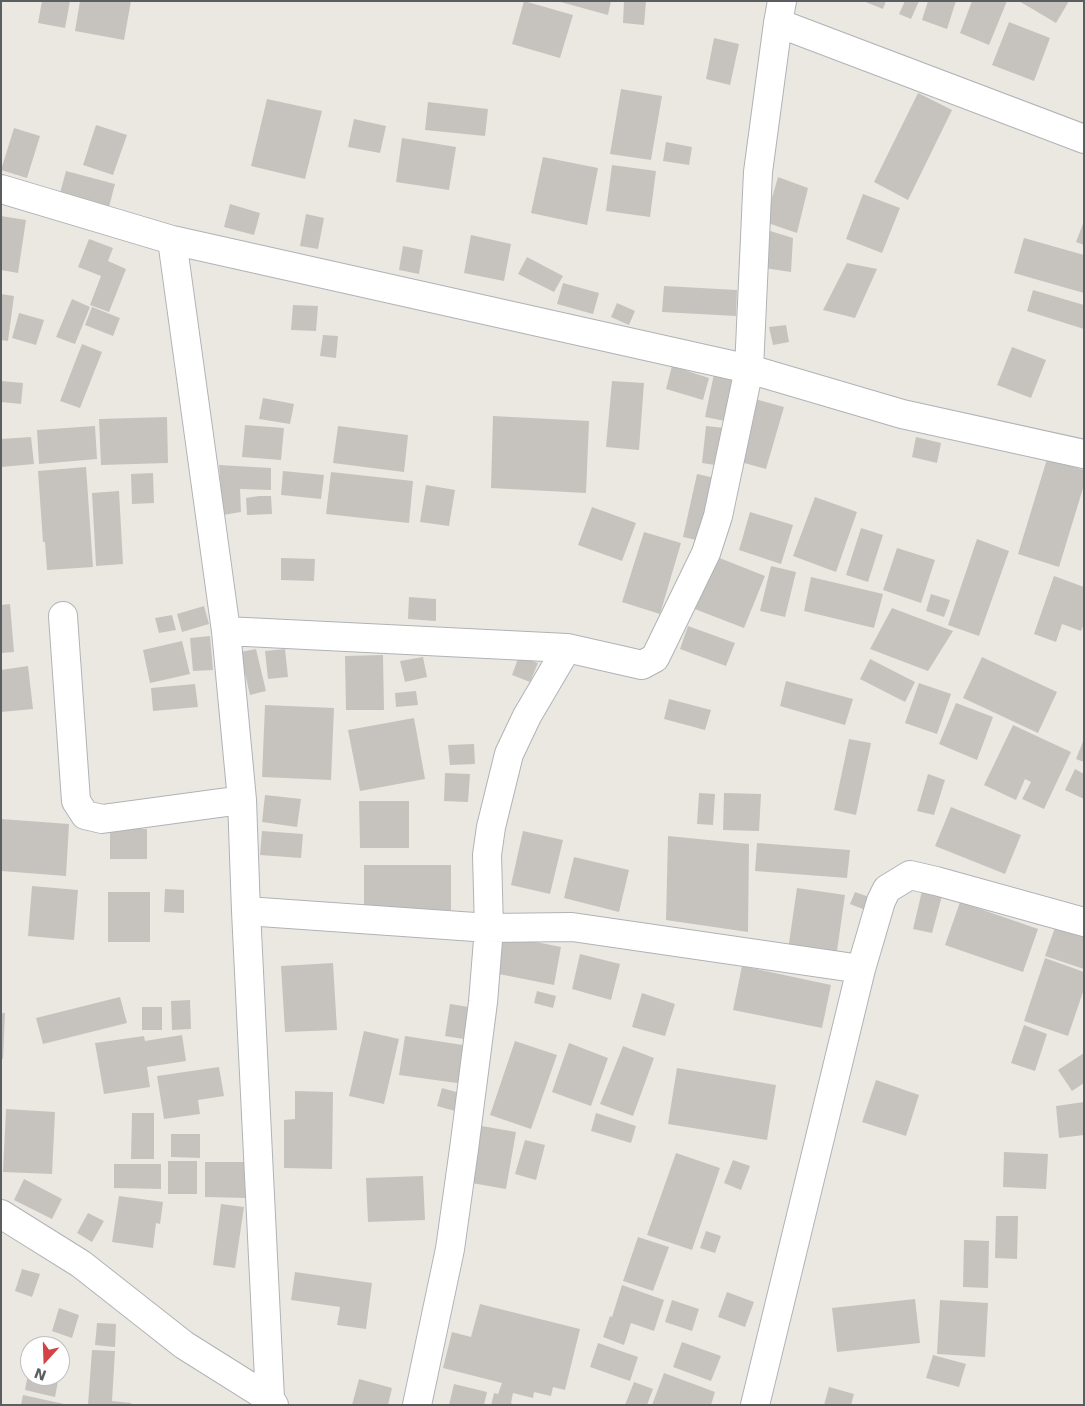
<!DOCTYPE html>
<style>
body{margin:0}
#map{position:relative;width:1085px;height:1406px;overflow:hidden;background:#ebe8e2;font-family:"DejaVu Sans",sans-serif}
canvas{display:block}
.frame{position:absolute;inset:0;border:2px solid #5a5e61;pointer-events:none}
.north{position:absolute;left:20px;top:1336px;width:50px;height:50px;box-sizing:border-box;background:#fff;border:1px solid #bdbfc0;border-radius:50%;rotate:200deg;font-size:14px;font-weight:700;line-height:20px;text-align:center;color:#5a5e61}
.north::after{content:'';display:block;margin:auto;width:18px;height:22px;background:#d24246;clip-path:polygon(50% 0,100% 100%,50% 72%,0 100%)}
</style>
<div id="map">
<canvas width="1085" height="1406"></canvas>
<div class="frame"></div>
<div class="north">N</div>
</div>
<script>
const context = document.querySelector('canvas').getContext('2d');
context.lineJoin = 'round';
function fill(path, color) { context.fillStyle = color; context.fill(path, 'evenodd'); }
function trace(path, color, width, dash) { context.strokeStyle = color; context.lineWidth = width; context.lineCap = dash ? 'butt' : 'round'; context.setLineDash(dash || []); context.stroke(path); }
const building = new Path2D(`
 M42,1H70L65,28L38,23Z
 M80,1H131L124,40L75,31Z
 M524,1L573,15L560,58L512,44Z
 M557,1H611L608,15Z
 M624,1H646L644,25L623,23Z
 M863,1H886L883,9Z
 M905,1H919L911,19L899,14Z
 M928,1H956L947,29L922,20Z
 M972,1H1007L989,45L960,33Z
 M1019,1H1069L1056,23Z
 M1009,22L1050,38L1034,81L992,65Z
 M714,38L739,44L730,85L706,79Z
 M621,89L662,96L651,160L610,154Z
 M918,93L952,110L908,200L874,182Z
 M267,99L322,111L305,179L251,166Z
 M428,102L488,109L485,136L425,130Z
 M354,119L386,126L380,153L348,147Z
 M96,125L127,135L113,175L83,165Z
 M14,128L40,136L27,178L1,170Z
 M402,138L456,147L449,190L396,182Z
 M666,142L692,147L689,165L663,161Z
 M543,157L598,168L587,225L531,213Z
 M612,165L656,171L650,217L606,211Z
 M66,171L115,184L109,207L60,193Z
 M778,177L808,188L797,233L765,222Z
 M863,194L900,208L882,253L846,239Z
 M230,204L260,213L254,235L224,227Z
 M306,214L324,218L318,249L300,246Z
 M1,216L26,220L18,273L1,270Z
 M1084,221V245L1076,242Z
 M767,230L793,238L791,272L764,268Z
 M471,235L511,244L504,281L464,273Z
 M1024,238L1084,255V293L1014,273Z
 M89,239L113,248L108,261L126,269L109,312L90,305L101,276L78,267Z
 M403,246L423,250L419,274L399,270Z
 M527,257L563,276L554,292L518,274Z
 M847,263L877,269L855,318L823,310Z
 M563,283L599,293L593,314L557,304Z
 M664,286L737,290L736,316L662,312Z
 M1033,290L1084,305V329L1027,311Z
 M1,294L14,296L8,341L1,340Z
 M72,299L90,307L75,344L56,337Z
 M617,303L635,311L629,325L611,317Z
 M293,305L318,306L316,331L291,330Z
 M92,307L120,318L113,336L85,325Z
 M19,313L44,320L36,345L12,338Z
 M786,325L789,342L773,345L769,327Z
 M323,335L338,336L336,358L320,356Z
 M82,344L102,352L80,408L60,401Z
 M1012,347L1046,360L1031,398L997,385Z
 M672,366L709,378L703,400L666,389Z
 M714,374L733,378L725,421L705,417Z
 M1,381L23,383L21,404L1,402Z
 M612,381L644,383L639,450L606,447Z
 M263,398L294,404L290,424L259,419Z
 M755,399L784,407L766,469L737,461Z
 M493,416L589,421L586,493L491,488Z
 M167,417L168,463L101,465L99,419Z
 M245,425L284,428L281,460L242,457Z
 M95,426L97,459L39,464L37,430Z
 M338,426L408,435L404,472L333,463Z
 M706,426L725,428L721,466L702,463Z
 M31,437L34,464L1,467V439Z
 M916,437L941,443L937,463L912,457Z
 M1047,459L1084,470V485L1059,567L1018,554Z
 M219,465L271,468V490L240,489L241,512L223,515Z
 M86,467L93,567L47,570L45,542H43L38,471Z
 M283,471L324,475L321,499L281,495Z
 M331,472L413,481L409,523L326,514Z
 M153,473L154,503L132,504L131,474Z
 M697,474L720,479L705,542L683,537Z
 M426,485L455,490L449,526L420,522Z
 M119,491L123,564L96,566L92,493Z
 M259,496H271L272,514L247,515L246,498Z
 M815,497L857,512L836,572L793,556Z
 M592,507L636,523L622,561L578,545Z
 M750,512L793,525L781,564L739,550Z
 M861,528L883,535L868,582L846,575Z
 M644,532L681,543L660,614L622,602Z
 M977,539L1009,551L979,636L948,625Z
 M897,548L935,560L921,603L883,590Z
 M712,555L765,576L744,628L692,608Z
 M281,558L315,559L314,581L281,580Z
 M771,566L796,572L785,617L760,611Z
 M1054,576L1084,587V623L1081,631L1062,624L1056,642L1034,634Z
 M811,577L883,594L874,628L804,611Z
 M931,594L950,600L944,617L926,611Z
 M409,597L436,599V621L408,619Z
 M10,604L14,652L1,653V605Z
 M204,606L209,624L182,632L177,614Z
 M892,608L953,631L928,671L870,649Z
 M172,615L176,630L159,633L155,618Z
 M688,626L735,643L726,666L680,649Z
 M210,636L213,670L193,671L190,638Z
 M182,641L190,674L150,683L143,650Z
 M256,649L266,691L250,695L240,652Z
 M285,649L288,677L268,679L265,651Z
 M383,655L384,710H346L345,656Z
 M519,656L538,663L530,682L512,675Z
 M423,657L427,677L405,682L400,661Z
 M982,657L1057,692L1038,733L963,698Z
 M870,659L915,682L905,702L860,679Z
 M28,666L33,709L1,712V670Z
 M786,681L853,699L845,725L780,706Z
 M919,683L951,694L937,734L905,723Z
 M195,684L198,707L153,711L151,688Z
 M416,691L418,705L396,707L395,693Z
 M669,699L711,710L705,730L664,719Z
 M956,703L993,717L977,760L939,744Z
 M265,705L334,708L331,780L262,777Z
 M414,718L425,779L360,791L348,730Z
 M1013,725L1071,752L1044,809L1022,799L1031,782L1025,779L1016,800L984,785Z
 M849,739L871,743L856,815L834,810Z
 M1084,739V762L1076,759Z
 M474,744L475,764L450,765L448,745Z
 M1075,769L1084,774V799L1065,790Z
 M445,773L470,774L468,802L444,801Z
 M928,774L945,780L934,815L917,811Z
 M699,793L715,794L713,825L697,824Z
 M724,793L761,794L759,831L723,830Z
 M265,795L301,799L297,827L262,822Z
 M359,801H409V848H360Z
 M951,807L1021,835L1005,874L935,846Z
 M1,819L69,824L66,876L1,871Z
 M110,829H147V859H110Z
 M262,831L303,834L301,858L260,855Z
 M523,831L563,840L550,894L511,885Z
 M668,836L749,844L748,932L666,920Z
 M757,843L850,850L847,878L755,871Z
 M574,857L629,870L619,912L564,898Z
 M364,865H451V910H364Z
 M32,886L78,890L74,940L28,936Z
 M797,888L845,895L836,958L788,950Z
 M165,889L184,890V913L164,912Z
 M922,891L942,896L932,933L913,929Z
 M108,892H150V942H108Z
 M855,892L872,898L868,911L850,904Z
 M960,902L1038,929L1023,972L945,945Z
 M1058,919L1084,928V969L1045,956Z
 M501,935L561,947L554,985L494,973Z
 M580,954L620,964L611,1000L572,989Z
 M1045,958L1084,972V989L1068,1036L1024,1021Z
 M333,963L337,1030L285,1032L281,966Z
 M742,966L831,985L822,1028L733,1010Z
 M537,991L556,996L553,1008L534,1003Z
 M642,993L675,1004L665,1036L632,1027Z
 M120,997L127,1023L43,1044L36,1018Z
 M190,1000L191,1029L172,1030L171,1001Z
 M450,1004L475,1008L470,1040L445,1036Z
 M142,1007H162V1030H142Z
 M1,1013H5L3,1059H1Z
 M1024,1025L1047,1034L1035,1071L1011,1063Z
 M364,1031L399,1039L384,1104L349,1096Z
 M182,1035L186,1061L147,1067L150,1087L104,1094L95,1043L144,1036L145,1041Z
 M405,1036L469,1046L464,1084L399,1075Z
 M515,1041L557,1055L531,1129L490,1115Z
 M569,1043L608,1058L591,1106L552,1092Z
 M623,1046L654,1058L633,1116L600,1104Z
 M1084,1053V1083L1072,1091L1058,1070Z
 M219,1067L224,1096L198,1100L200,1114L164,1119L157,1076Z
 M677,1068L776,1085L767,1140L668,1124Z
 M876,1080L919,1095L906,1136L862,1122Z
 M442,1088L467,1095L462,1113L437,1106Z
 M295,1091L333,1092L332,1169L284,1168V1120L295,1119Z
 M1084,1102V1135L1059,1138L1056,1106Z
 M6,1109L55,1112L52,1174L3,1172Z
 M132,1113H154V1159H131Z
 M596,1113L636,1126L631,1143L591,1131Z
 M476,1125L516,1132L506,1189L466,1182Z
 M171,1134H200V1158L171,1157Z
 M525,1140L545,1145L536,1180L515,1174Z
 M1004,1152L1048,1154L1046,1189L1003,1187Z
 M676,1153L720,1168L692,1250L647,1235Z
 M733,1160L750,1166L741,1190L724,1183Z
 M168,1161H197V1194H168Z
 M205,1162H246V1198L205,1197Z
 M114,1164H161V1189L114,1188Z
 M423,1176L425,1220L368,1222L366,1178Z
 M24,1179L62,1199L52,1219L14,1200Z
 M119,1196L163,1202L160,1224L156,1223L153,1248L112,1242Z
 M221,1204L244,1207L235,1268L213,1265Z
 M88,1213L104,1221L92,1242L77,1233Z
 M996,1216H1018L1017,1259L995,1258Z
 M706,1231L721,1236L715,1253L700,1248Z
 M638,1237L669,1247L653,1291L623,1281Z
 M964,1240L989,1241L988,1288L963,1287Z
 M22,1269L40,1274L32,1297L15,1291Z
 M295,1272L372,1283L366,1329L337,1325L340,1307L291,1300Z
 M622,1285L664,1300L654,1331L631,1323L624,1345L603,1337L610,1316L612,1317Z
 M727,1292L754,1302L745,1327L718,1317Z
 M915,1299L920,1343L837,1352L832,1308Z
 M672,1300L699,1309L692,1331L665,1322Z
 M940,1300L988,1303L985,1357L937,1354Z
 M480,1304L580,1329L565,1390L553,1387L551,1396L534,1392L533,1398L513,1393L511,1403L515,1405H491L494,1393L498,1394L502,1383L443,1368L452,1332L471,1337Z
 M59,1308L79,1315L72,1338L52,1331Z
 M97,1323L116,1324L115,1347L95,1345Z
 M682,1342L721,1356L711,1381L673,1367Z
 M598,1343L638,1357L630,1381L590,1367Z
 M92,1350L115,1351L112,1401L131,1403V1405H88Z
 M933,1355L966,1364L959,1387L926,1378Z
 M29,1368L30,1376H59L55,1397L25,1390Z
 M664,1373L715,1392L711,1405H652Z
 M359,1379L392,1388L388,1405H352Z
 M634,1382L653,1389L647,1405H625Z
 M454,1384L487,1392L484,1405H449Z
 M829,1387L854,1394L851,1405H824Z
 M23,1395L64,1404V1405H21Z`);
const minor = new Path2D(`
 M778,23L1084,139
 M1,189L172,240L749,369L902,414L1084,454
 M172,240L226,631L242,800L246,911L270,1399
 M63,616L76,801L85,815L102,819L242,800
 M226,631L567,648L642,665L655,658L706,553L718,516L749,369L758,172L778,23L782,1
 M246,911L489,928L572,927L861,969
 M1,1214L81,1264L184,1345L270,1399L274,1405
 M417,1405L450,1249L464,1149L483,1002L489,928L487,855L491,827L509,754L527,716L567,648
 M755,1405L861,969L881,901L887,889L910,875L936,881L1084,922`);
fill(building, '#c6c3bf');
trace(minor, '#afb3b6', 30);
trace(minor, '#fff', 28);
</script>
